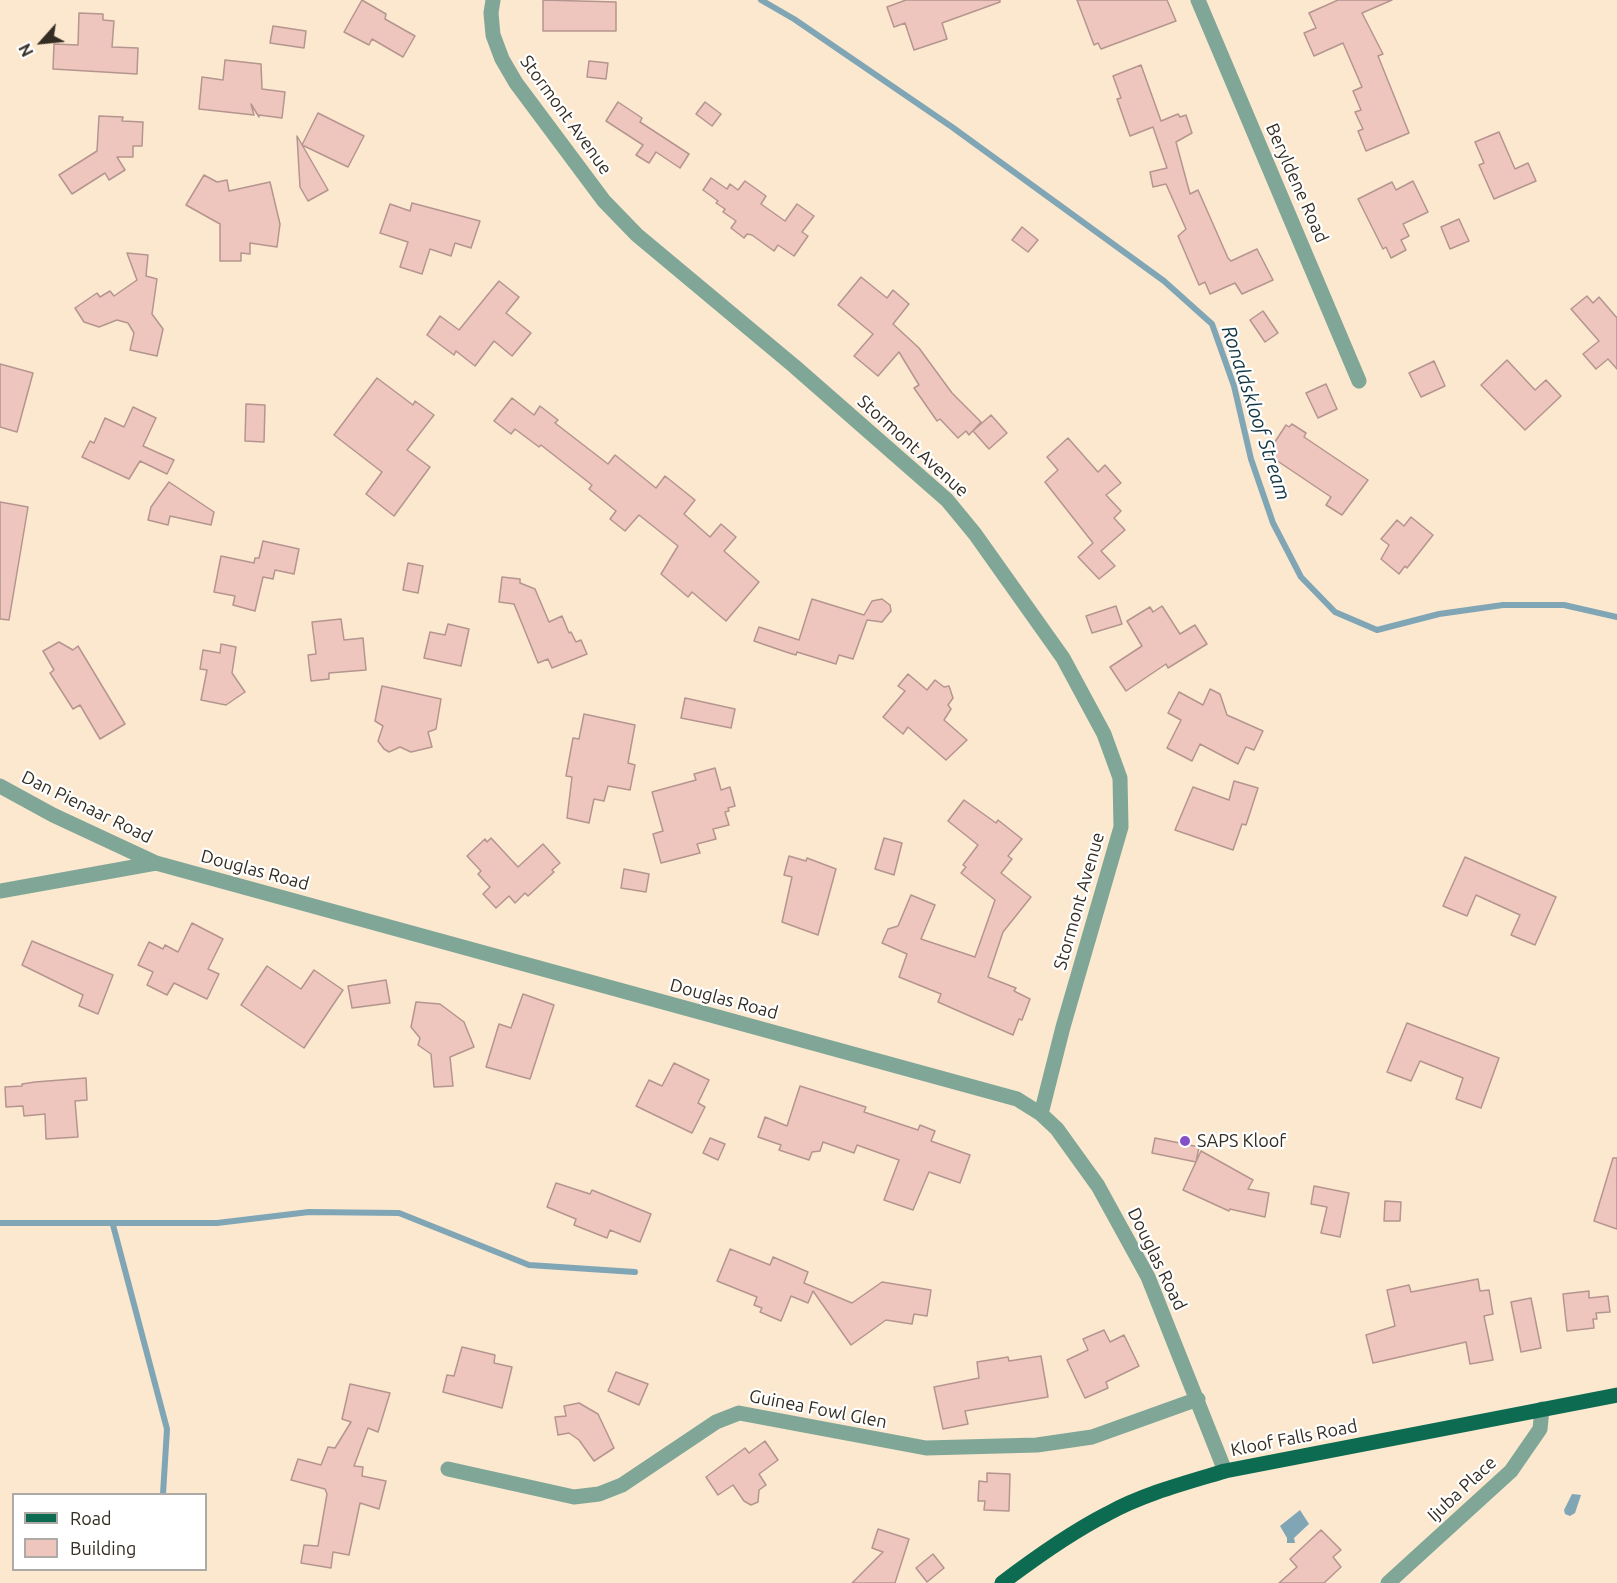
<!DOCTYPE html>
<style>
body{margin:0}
#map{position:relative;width:1617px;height:1583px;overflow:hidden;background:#fbe8cf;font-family:Ubuntu,sans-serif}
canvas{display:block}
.legend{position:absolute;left:12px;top:1493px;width:195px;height:78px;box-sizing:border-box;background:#fff;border:2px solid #aeaba7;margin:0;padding:8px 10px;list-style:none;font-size:18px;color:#342d23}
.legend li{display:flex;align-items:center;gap:12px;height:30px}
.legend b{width:30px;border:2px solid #aeaba7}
.north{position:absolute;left:12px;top:12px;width:60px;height:60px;-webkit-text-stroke:4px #fff;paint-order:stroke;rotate:243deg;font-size:16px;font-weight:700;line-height:24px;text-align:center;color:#342d23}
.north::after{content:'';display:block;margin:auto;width:21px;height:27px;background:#342d23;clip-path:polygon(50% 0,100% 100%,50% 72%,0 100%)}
</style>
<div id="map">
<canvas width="1617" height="1583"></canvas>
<ul class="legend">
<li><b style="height:8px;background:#0c6b51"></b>Road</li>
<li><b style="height:16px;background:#eec6bd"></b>Building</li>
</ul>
<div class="north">N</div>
</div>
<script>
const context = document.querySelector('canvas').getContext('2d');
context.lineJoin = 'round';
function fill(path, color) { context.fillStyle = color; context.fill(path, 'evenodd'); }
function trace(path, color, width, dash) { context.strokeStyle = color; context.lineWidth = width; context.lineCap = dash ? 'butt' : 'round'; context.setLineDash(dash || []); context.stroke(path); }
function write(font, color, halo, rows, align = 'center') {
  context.font = font + ' Ubuntu,sans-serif'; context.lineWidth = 4.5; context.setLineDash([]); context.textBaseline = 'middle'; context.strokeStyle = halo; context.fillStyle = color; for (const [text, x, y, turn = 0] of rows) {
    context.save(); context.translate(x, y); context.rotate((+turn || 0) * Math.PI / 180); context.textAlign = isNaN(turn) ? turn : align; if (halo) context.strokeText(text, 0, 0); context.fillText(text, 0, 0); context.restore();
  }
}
const water = new Path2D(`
 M1572,1494L1581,1495L1575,1513L1570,1516L1565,1514L1564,1510Z
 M1300,1510L1309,1524L1294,1538L1295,1543H1287V1538L1280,1526Z`);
const stream = new Path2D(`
 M761,0L794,19L952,127L1164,281L1212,324L1234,386L1251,459L1273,523L1301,577L1335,612L1377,630L1439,614L1503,605H1564L1617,617
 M0,1223H217L309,1212L399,1213L529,1265L635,1272
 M113,1225L167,1429L163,1494`);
const building = new Path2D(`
 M362,0L386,14L385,19L415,36L403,57L372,39L369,45L344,32Z
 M543,0L616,2V31H543Z
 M906,0H1000V2L942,23L947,39L914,50L905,23L894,27L887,7Z
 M1077,0H1167L1176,21L1101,49L1098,43L1094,45Z
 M1338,0H1392L1362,13L1383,54L1378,56L1409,133L1366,151L1358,131L1363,129L1355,112L1361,110L1353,91L1362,87L1343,43L1314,56L1304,33L1316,28L1309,13Z
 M79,13L103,14V20L114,21L112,47L138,48L137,74L53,69L54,44L78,45Z
 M273,26L306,31L304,48L270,43Z
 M225,60L261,64L262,89L285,92L282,118L259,115V117L251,104L254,115L199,109L202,77L223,80Z
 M589,61L608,63L606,79L587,77Z
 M1141,65L1161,121L1178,114L1180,117L1186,115L1192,133L1176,142L1190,194L1198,190L1228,258L1231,261L1257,249L1273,280L1242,294L1235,283L1210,294L1205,282L1199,285L1178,236L1186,229L1166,184L1153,187L1150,172L1167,168L1153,127L1130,136L1117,99L1121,98L1113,76Z
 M618,102L642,118L640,122L689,154L680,168L656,152L649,163L636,155L643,145L606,121Z
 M705,102L721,114L712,126L696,114Z
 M318,113L364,136L348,167L302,145Z
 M99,116L123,117L122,121L143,122L142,146H133V157H117L125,170L109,180L105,173L72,194L59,175L97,151Z
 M1499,132L1515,169L1528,163L1536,181L1494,199L1479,165L1484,163L1475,142Z
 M297,136L328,190L308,201L300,187Z
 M204,175L217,182L227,180L229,191L270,182L280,224L277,247L250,243V254L241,253V261H220V224L186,205Z
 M711,178L727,189L730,184L738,190L745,181L766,196L761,204L785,221L797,204L814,216L802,232L808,236L794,256L778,245L774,251L752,235L747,234L744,238L731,228L736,221L723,212L725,209L716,203L718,201L703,190Z
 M1413,181L1428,212L1403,224L1409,236L1401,240L1406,250L1391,258L1386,247L1383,249L1358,199L1392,182L1396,190Z
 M412,203L480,221L471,248L455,243L451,256L430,249L422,274L400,267L408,242L380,233L390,204L410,211Z
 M1459,219L1469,241L1450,249L1441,227Z
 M1022,227L1038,240L1028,252L1012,240Z
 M127,253L148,255L146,276L157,279L152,314L163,329L157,356L130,350L134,333L128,323L117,320L99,327L84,322L75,308L97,293L100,297L110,291L114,296L137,280Z
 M861,277L887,298L893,290L909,304L893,324L919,348L952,393L981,422L969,435L966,431L958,438L940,419L937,421L914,388L919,385L899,352L878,376L854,356L873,334L838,305Z
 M499,281L519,297L506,313L531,333L512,356L494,341L475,366L456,351L454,355L427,335L440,316L459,330Z
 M1587,296L1593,303L1599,297L1617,318V369L1608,359L1596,369L1583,354L1599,341L1571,309Z
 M1263,311L1278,333L1265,342L1250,320Z
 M1507,360L1535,390L1546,380L1561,396L1525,430L1481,385Z
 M1434,361L1445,386L1421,397L1409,373Z
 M0,364L33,373L17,432L0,427Z
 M377,378L413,405L415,401L434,415L407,450L430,467L394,516L366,494L382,472L334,435Z
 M1326,384L1337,409L1318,418L1306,393Z
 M512,398L534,415L540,406L558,420L555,423L608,464L615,455L656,488L665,476L695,500L684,514L710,537L721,524L736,537L724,551L759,582L726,621L692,592L688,597L661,574L678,546L639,515L625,531L610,519L616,511L589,489L592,485L541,445L539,447L515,429L511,434L494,421Z
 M246,404L265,405L264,442L245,441Z
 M133,407L156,418L143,446L174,460L167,474L140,461L129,479L82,457L90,441L94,443L105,418L124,427Z
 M991,415L1007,433L989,449L973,431Z
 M1292,424L1306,433L1304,437L1368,480L1342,515L1326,505L1331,497L1267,454L1286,425L1289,427Z
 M1068,438L1098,472L1105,465L1121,483L1106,495L1121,511L1114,518L1125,530L1101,551L1115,566L1099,579L1078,557L1093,543L1045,482L1058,470L1047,457Z
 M169,482L214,512L211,525L170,516L168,525L148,520L151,507Z
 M0,502L28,507L9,620L0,619Z
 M1411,517L1433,535L1407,568L1405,566L1399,574L1381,559L1389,545L1381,539L1397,520L1404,526Z
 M263,541L299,549L294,574L275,570L273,579L263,577L255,611L233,605L235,596L214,592L221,556L254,563L255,558H259Z
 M408,563L423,566L418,593L403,590Z
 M502,577L520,579V583L535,589L549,622L562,616L569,633L571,632L576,642L581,640L587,654L552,668L548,659L538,663L514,604L499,602Z
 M812,599L864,615L872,601L882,599L890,605L891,611L882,622L867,620L853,659L839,655L836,664L797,652L796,655L789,653L754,641L759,627L799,640Z
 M1116,606L1122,624L1092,633L1086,616Z
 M1162,606L1180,634L1195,625L1207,644L1168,668L1166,664L1126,691L1110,667L1142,646L1127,621L1150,607L1153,612Z
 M341,619L344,640L363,638L366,670L329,673V679L311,681L308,655L316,654L312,622Z
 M448,624L469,629L461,666L424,658L430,632L445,635Z
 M59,642L73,650L78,646L125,724L100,739L80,705L73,709L50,673L54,670L43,651Z
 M221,644L236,647L232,673L245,692L226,705L201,700L207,670L200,669L203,650L220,653Z
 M908,674L927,690L935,680L944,687L949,686L953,698L948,705L951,709L944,720L967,740L946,760L908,727L903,734L883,717L905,691L898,686Z
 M382,686L441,699L436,729L428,732L432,747L411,752L400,747L389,752L384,749L378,741L383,726L375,721Z
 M1210,689L1220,694L1227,715L1263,731L1254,750L1246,747L1238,764L1200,744L1192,761L1167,748L1181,720L1168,713L1179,692L1203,705Z
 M685,698L735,709L731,728L681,718Z
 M584,714L635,725L628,763L635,765L630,790L608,786L604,801L594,799L589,823L567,818L572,777L566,776L573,738L579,739Z
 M715,768L721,790L730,787L735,806L728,808L729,811L725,812L729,825L713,829L716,839L697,844L700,853L661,863L653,834L663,831L652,792L696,780L694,774Z
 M1234,781L1258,788L1246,825L1242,824L1233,850L1175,830L1193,787L1229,800Z
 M964,800L996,823L998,820L1022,839L1008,856L1012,859L1001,873L1031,897L1003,932L988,977L1016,988L1014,991L1030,999L1022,1020L1019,1019L1013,1035L938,1002L941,994L899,977L907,954L882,943L888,929L898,926L911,895L935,905L921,939L975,957L995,900L961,873L966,867L963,865L978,845L948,821Z
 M491,838L518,867L543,844L560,863L552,870L554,872L528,896L525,893L515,903L509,896L496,908L483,894L490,887L478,874L481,871L467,856L485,839L487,842Z
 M884,838L902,843L894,875L875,869Z
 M789,856L806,861L807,858L836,869L818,935L782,922L792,877L784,875Z
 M1465,857L1556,897L1535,945L1511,935L1520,915L1476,895L1467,916L1443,906Z
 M624,869L649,874L646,892L621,888Z
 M192,923L223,939L208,969L219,974L207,999L174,983L167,995L147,985L153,972L138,965L149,942L163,949L165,945L178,952Z
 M32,941L113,975L98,1014L79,1006L83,995L22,965Z
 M267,966L301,989L314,970L343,990L304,1048L241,1005Z
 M386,980L390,1003L352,1008L348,986Z
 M523,994L554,1005L530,1079L486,1067L499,1024L511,1028Z
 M416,1002L440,1004L464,1022L474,1047L450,1057L453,1086L434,1087L431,1054L418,1045L420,1038L411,1027Z
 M1407,1023L1499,1058L1481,1108L1456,1099L1463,1078L1420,1061L1411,1081L1387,1072Z
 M674,1063L709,1080L698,1103L705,1107L692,1133L636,1106L649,1080L662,1086Z
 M86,1078L87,1100L75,1101L78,1137L46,1139L45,1114L24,1116L23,1106L6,1107L5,1087L22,1086V1084L35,1082Z
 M800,1086L866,1107L864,1112L918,1130L920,1125L935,1131L931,1141L970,1155L960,1183L929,1172L913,1210L884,1200L899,1160L857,1145L854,1153L823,1142L820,1151L812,1152L809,1160L779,1150L781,1145L758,1137L765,1117L787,1126Z
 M710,1138L725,1144L718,1160L703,1153Z
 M1155,1138L1199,1147L1196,1162L1152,1153Z
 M1201,1151L1253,1180L1248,1189L1269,1193L1265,1217L1230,1209L1229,1211L1183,1190Z
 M1613,1158H1617V1229L1594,1221Z
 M556,1183L590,1194L592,1190L651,1214L640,1242L610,1230L607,1238L574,1225L576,1219L547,1207Z
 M1314,1186L1349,1193L1340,1237L1321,1233L1327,1207L1311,1204Z
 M1385,1201L1401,1202L1400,1221H1384Z
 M730,1249L770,1265L773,1257L808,1272L804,1283L852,1303L882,1282L931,1290L927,1316L914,1314L912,1324L886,1320L851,1345L813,1291L808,1303L791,1296L781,1321L760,1312L762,1308L754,1305L757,1297L717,1281Z
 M1478,1279L1480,1291L1489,1290L1493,1314L1484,1316L1493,1360L1470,1364L1466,1342L1373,1363L1366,1335L1395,1326L1387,1290L1409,1285L1411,1292Z
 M1589,1291V1298L1608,1296L1610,1312L1596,1313L1597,1319H1593L1594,1328L1567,1331L1563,1294Z
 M1531,1298L1541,1348L1521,1352L1511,1302Z
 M1104,1330L1110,1342L1124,1335L1139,1366L1106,1382L1108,1388L1085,1398L1067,1360L1088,1350L1083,1339Z
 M462,1347L495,1355L494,1363L512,1367L502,1408L443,1392L447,1375L454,1376Z
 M1041,1356L1048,1397L965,1411L968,1424L943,1429L934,1387L979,1378L977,1362L1008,1357L1009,1361Z
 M616,1372L648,1384L639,1405L608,1391Z
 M350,1384L390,1393L378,1432L368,1428L354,1466L363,1467L362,1476L386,1481L379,1509L360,1503L349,1555L333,1552L331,1568L301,1563L304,1545L318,1546L327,1494L325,1489L291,1480L298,1459L321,1465L328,1447L335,1448L351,1422L342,1419Z
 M579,1403L598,1414L614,1448L594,1461L579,1440L569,1433L558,1435L555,1417L566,1416L564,1406Z
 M765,1441L778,1460L759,1474L766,1485L759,1490L758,1502L751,1505L744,1501L733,1485L718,1495L706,1477L745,1448L749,1453Z
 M987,1473L1010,1474L1009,1511L984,1510L985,1501H978L979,1481L987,1482Z
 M878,1529L909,1539L895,1583H852L883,1552L872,1548Z
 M1321,1530L1341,1550L1333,1557L1341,1567L1324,1583H1279L1297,1567L1290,1559Z
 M933,1554L944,1568L927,1582L916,1568Z`);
const minor = new Path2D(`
 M493,0L491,13L493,35L502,59L516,83L604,201L637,235L794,366L947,500L975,534L1063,658L1104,734L1120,778L1121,827L1063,1027L1041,1114
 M1198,0L1359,381
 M0,786L53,815L156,863
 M0,891L156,863L1017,1099L1041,1114L1057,1129L1098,1186L1148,1277L1225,1471
 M448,1469L574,1497L599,1494L622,1485L716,1422L739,1413L926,1448L1037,1445L1092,1437L1198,1399
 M1388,1583L1511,1471L1540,1429L1542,1409`);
const major = new Path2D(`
 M1002,1583C1035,1558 1070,1533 1107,1514C1143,1494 1185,1483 1225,1471L1617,1395`);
const markers = [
 [1185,1141,6,"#8450c8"]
];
const streetNames = [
 ["Stormont Avenue",566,115,54],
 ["Beryldene Road",1297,183,66],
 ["Stormont Avenue",913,446,42],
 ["Dan Pienaar Road",87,807,26],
 ["Douglas Road",255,870,15],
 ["Stormont Avenue",1079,901,-74],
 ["Douglas Road",724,999,15],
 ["Douglas Road",1157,1259,64],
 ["Guinea Fowl Glen",818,1409,11],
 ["Kloof Falls Road",1294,1438,-11],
 ["Ijuba Place",1462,1489,-43]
];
const poiNames = [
 ["SAPS Kloof",1197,1141]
];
const waterNames = [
 ["Ronaldskloof Stream",1256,413,72]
];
fill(water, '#80a6b6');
trace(stream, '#80a6b6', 6);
fill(building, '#eec6bd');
trace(building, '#b5958f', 1.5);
trace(minor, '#7fa696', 15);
trace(major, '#0c6b51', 15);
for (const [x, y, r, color] of markers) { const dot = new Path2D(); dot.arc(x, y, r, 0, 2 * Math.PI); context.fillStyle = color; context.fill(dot); trace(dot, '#fff', 2); }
write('18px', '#342d23', '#fff', streetNames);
write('18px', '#342d23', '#fff', poiNames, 'left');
write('italic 20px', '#113542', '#fff', waterNames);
</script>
